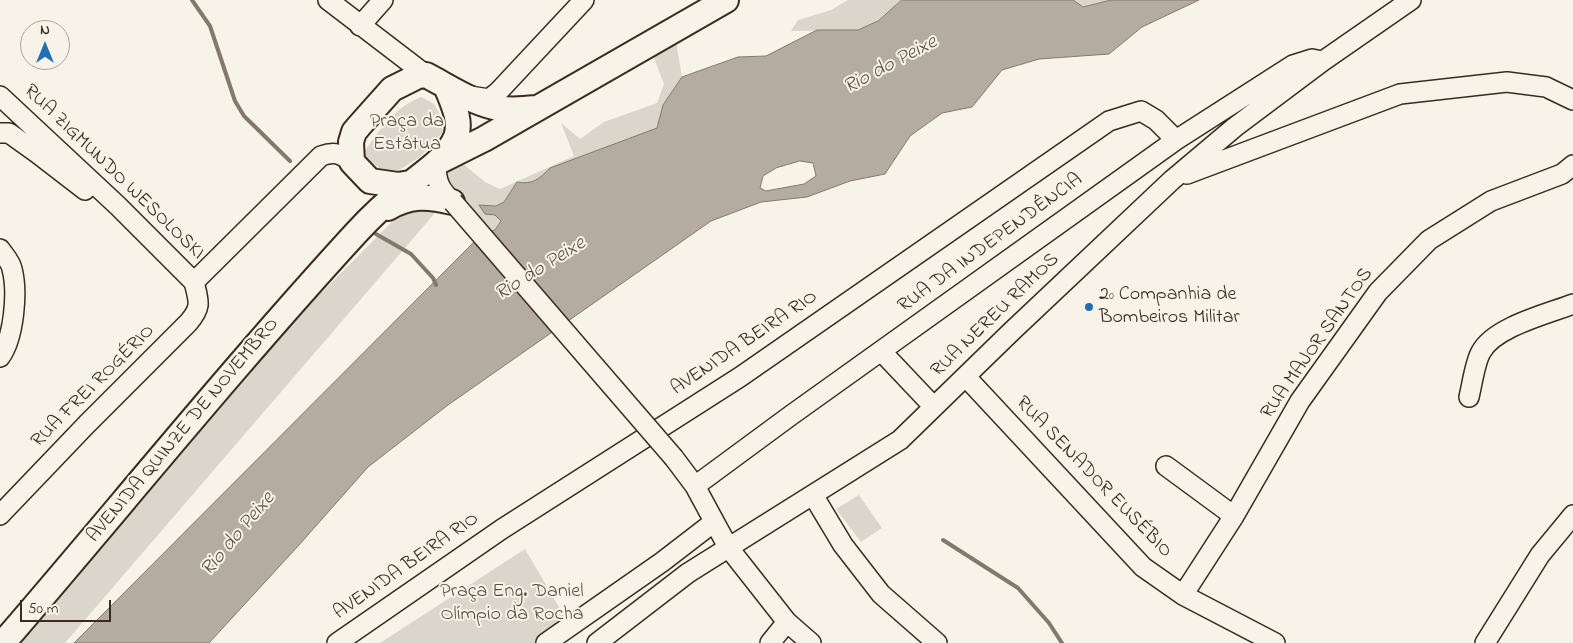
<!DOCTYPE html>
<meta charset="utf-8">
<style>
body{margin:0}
#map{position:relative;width:1573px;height:643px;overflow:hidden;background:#f7f3e8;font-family:"Indie Flower",sans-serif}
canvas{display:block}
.north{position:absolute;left:20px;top:20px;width:50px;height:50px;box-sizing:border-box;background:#f7f3e8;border:1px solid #aca397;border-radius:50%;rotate:0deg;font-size:14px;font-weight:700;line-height:20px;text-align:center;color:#3b2a1e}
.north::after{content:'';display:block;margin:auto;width:18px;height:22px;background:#1f6fb2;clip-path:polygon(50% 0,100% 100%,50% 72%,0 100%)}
.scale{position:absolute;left:20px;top:600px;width:91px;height:22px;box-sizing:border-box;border:2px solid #3b2a1e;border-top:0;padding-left:6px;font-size:15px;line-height:18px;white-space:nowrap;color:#3b2a1e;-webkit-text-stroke:4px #f7f3e8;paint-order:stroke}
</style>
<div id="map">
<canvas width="1573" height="643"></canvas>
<div class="north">N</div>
<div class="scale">50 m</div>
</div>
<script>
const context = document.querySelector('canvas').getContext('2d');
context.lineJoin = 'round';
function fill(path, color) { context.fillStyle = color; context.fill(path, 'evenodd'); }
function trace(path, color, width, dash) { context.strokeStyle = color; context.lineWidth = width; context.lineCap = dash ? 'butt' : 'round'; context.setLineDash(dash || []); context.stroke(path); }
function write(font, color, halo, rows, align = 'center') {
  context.font = font + ' "Indie Flower",sans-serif'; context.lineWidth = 4; context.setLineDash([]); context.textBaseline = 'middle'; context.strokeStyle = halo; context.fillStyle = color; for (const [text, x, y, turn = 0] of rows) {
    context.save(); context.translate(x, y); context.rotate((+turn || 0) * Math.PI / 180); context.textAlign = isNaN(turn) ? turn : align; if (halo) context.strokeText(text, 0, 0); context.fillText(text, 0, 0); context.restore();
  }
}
const green = new Path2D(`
 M848,0H902L878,21L858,30L791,31L798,20L831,10Z
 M1073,0H1111L1083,7Z
 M676,42L682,77L663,105L658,128L550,168C539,179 533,185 517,182L504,202L496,206L480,205L495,215L501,221L495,230L488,232L451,186L444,171L462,163L485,182L500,189L574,156L561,123L580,139L604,122L657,103L664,84L652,53Z
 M421,97L434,104L443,120L442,133L420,157L388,177L363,154C379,131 394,107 421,97Z
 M424,205L435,213L65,643H13L275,339L406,208Z
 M859,495L882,528L861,542L836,509Z
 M525,549L569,624L538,643H380Z`);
const water = new Path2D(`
 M902,0H1073L1083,7L1111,0H1199L1142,27L1109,54L1039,59L1002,70L972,107L942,113L910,136L885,174L850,181L807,197L761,202L711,221L448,405L368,467L299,545L209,643H74L483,233L495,230L501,221L495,215L485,214L479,205L496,206L504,202L517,182C533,185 539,179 550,168L657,128L663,105L682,77L738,57L766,56L817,30H858L878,21ZM800,161L813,163L816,176L804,184L766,191L760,188L763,176L776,168Z`);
const stream = new Path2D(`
 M192,0L210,26L235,101L244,116L290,161
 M376,234L411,254L433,278L436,285
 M943,540L1018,588L1049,623L1062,643`);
const minor = new Path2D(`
 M328,0L426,75
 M360,26L383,0
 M0,96L118,206L194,282
 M470,96L489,99L498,92L584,0
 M0,133H9L37,153L85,190
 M436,164C436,182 440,190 453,202
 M1187,174L1400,94L1507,82L1546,87L1573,100
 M0,249C4,255 11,262 12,269C18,292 14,338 0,357
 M194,282L321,156C335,151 341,154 352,162
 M881,351L934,407
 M966,377L1143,567L1183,595L1275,643
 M1469,397C1472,385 1475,362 1481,352C1494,327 1547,314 1573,304
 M674,458L695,486L728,547L787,622L811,643
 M1166,466L1234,516
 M695,486L790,416L1176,140L1293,65L1312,59L1322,61
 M813,495L843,545L881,594L937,643
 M0,515L87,424L188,323C202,307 199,302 194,282
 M1183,595L1234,516L1300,401L1378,292L1429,240L1491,201L1562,174L1573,165
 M337,643L502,529L740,377L1109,121L1141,111L1156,120L1176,140
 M546,643L662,562L714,522
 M597,643L688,573L900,440L1011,332L1172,180L1235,127L1323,61L1411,0
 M770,643L787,622
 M1485,643L1540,555L1573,515`);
const major = new Path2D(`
 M440,161L484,139L726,0
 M410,183L398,185L370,181L352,162L351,142L354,132L359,126L392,89L418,76L426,75C451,88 475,105 504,109C514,110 526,109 536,108
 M388,208C410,195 428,196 452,202
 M3,643C121,506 234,366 356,233C369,219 384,204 400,192C418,176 447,160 456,137C462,120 452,102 446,86`);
const minorBridge = new Path2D(`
 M453,202L674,458`);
const markers = [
 [1089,307,5,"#1f6fb2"]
];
const parkNames = [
 ["Praça da",407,123],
 ["Estátua",407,146],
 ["Praça Eng. Daniel",512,593],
 ["Olímpio da Rocha",512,616]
];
const streetNames = [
 ["RUA ZIGMUNDO WESOLOSKI",113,173,44],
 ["RUA DA INDEPENDÊNCIA",991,244,-36],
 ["RUA NEREU RAMOS",996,316,-44],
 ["AVENIDA BEIRA RIO",745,344,-34],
 ["RUA MAJOR SANTOS",1318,344,-55],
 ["RUA FREI ROGÉRIO",94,387,-45],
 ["AVENIDA QUINZE DE NOVEMBRO",184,431,-50],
 ["RUA SENADOR EUSÉBIO",1093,478,46],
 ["AVENIDA BEIRA RIO",407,567,-35]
];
const poiNames = [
 ["2º Companhia de",1099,296],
 ["Bombeiros Militar",1099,319]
];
const waterNames = [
 ["Rio do Peixe",891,66,-28],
 ["Rio do Peixe",541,270,-32],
 ["Rio do Peixe",239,535,-50]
];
fill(green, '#dbd6cb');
fill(water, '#b4aca0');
trace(water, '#84786c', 1);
trace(stream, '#84786c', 4);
trace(minor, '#3b2a1e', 22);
trace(major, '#3b2a1e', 28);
trace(minor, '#f7f3e8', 19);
trace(major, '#f7f3e8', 24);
trace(minorBridge, '#3b2a1e', 22, []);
trace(minorBridge, '#f7f3e8', 19);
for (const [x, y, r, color] of markers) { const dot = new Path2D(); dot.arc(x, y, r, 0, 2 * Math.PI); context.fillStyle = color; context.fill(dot); trace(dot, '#f7f3e8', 2); }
write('20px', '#5b4c41', '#f7f3e8', parkNames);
write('20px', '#3b2a1e', '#f7f3e8', streetNames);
write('20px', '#3b2a1e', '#f7f3e8', poiNames, 'left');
write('italic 21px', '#5f5145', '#f7f3e8', waterNames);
</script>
